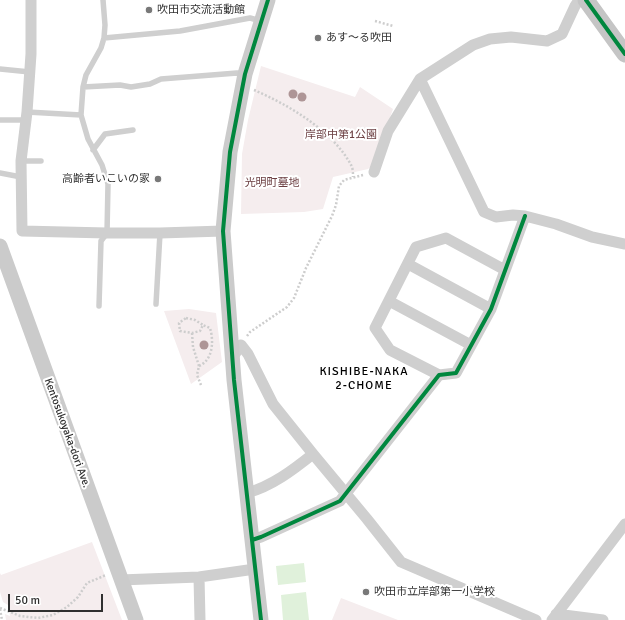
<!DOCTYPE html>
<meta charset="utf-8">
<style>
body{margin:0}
#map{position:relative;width:625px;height:620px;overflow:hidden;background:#fff;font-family:Signika,sans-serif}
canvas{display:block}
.scale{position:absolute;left:8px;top:594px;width:95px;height:18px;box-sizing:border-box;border:2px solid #303030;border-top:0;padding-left:5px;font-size:12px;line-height:14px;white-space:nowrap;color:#303030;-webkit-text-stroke:3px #fff;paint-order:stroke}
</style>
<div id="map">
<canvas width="625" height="620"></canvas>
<div class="scale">50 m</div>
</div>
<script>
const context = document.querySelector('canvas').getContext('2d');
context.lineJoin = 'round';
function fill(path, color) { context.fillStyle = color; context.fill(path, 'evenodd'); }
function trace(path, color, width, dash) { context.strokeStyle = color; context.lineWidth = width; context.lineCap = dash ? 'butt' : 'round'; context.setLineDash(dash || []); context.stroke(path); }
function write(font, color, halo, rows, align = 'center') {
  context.font = font + ' Signika,"Noto Sans JP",sans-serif'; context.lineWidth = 4; context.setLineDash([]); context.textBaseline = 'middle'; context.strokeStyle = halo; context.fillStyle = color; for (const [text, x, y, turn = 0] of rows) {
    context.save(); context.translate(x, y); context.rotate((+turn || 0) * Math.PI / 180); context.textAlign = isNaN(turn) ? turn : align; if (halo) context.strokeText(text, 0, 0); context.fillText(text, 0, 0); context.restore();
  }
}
const green = new Path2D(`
 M261,66L355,97L360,87L393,109L373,165L368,169L333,177L323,209L304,212L241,214L242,154L248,120Z
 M189,309L216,313L222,362L191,384L164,311Z
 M92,542L122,620H6L5,614L10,616L8,605L3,602L0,592V573L1,575Z
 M341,598L398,620H332Z`);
const water = new Path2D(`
 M304,563L306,582L278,585L276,566Z
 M306,592L309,620H283L281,595Z`);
const path = new Path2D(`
 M375,21L393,26
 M254,90C289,105 333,131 351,165C353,168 353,173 353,177
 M186,318L195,320L203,325L200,331L192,333L180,331L179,323Z
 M192,333L193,347L199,366L197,375L201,385
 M247,336L250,332L287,307L294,298L306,268L332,216L336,205L339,186L344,180L363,175
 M199,366C213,360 214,341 210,328L203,325
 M0,608L20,616L38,618L53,615L67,607L78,597L87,583L106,575
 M0,609L2,620`);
const lane = new Path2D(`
 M104,38L180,31L250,18L261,21
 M0,69L30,72
 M83,87L120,85L131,87L150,84L161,79L237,73L245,74
 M27,112L81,115
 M0,120H26
 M93,150L105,134L133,130
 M21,161H41
 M0,173L21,177
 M156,304L160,233
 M99,306L101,241L107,233L108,184L102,165L88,139L81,115L83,87L86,75L101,48L104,38L105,25L103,0`);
const street = new Path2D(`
 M31,0V54L27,112L21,161L22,231L107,233H160L223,231
 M420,79L484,212L496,217L513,215L525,216L556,224L592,237L625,244
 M374,172L388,131L420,79L473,45L490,39L511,37L547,41L562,34L575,6L579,0
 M408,264L491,309
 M389,301L471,345
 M233,357L241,345L248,354L273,404L313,454L367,519L401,562L536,620
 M439,375L390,350L375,328L416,247L446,238L505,270
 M247,493C272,486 293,470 313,454
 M252,540L261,537L340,501L439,375L456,373L491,309L525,216
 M199,577L200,620
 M120,580L199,577L255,569
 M556,614L603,620
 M552,620L625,524`);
const secondary = new Path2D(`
 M0,246L136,620
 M261,620L234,380L223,231L230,152L245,74L268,0`);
const primary = new Path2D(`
 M586,0L625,54`);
const cycleway = new Path2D(`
 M586,0L625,54
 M252,540L261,537L340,501L439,375L456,373L491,309L525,216
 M261,620L234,380L223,231L230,152L245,74L268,0`);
const trees = [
 [293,94],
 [302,97],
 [204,345]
];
const markers = [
 [149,10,4,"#787878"],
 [318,38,4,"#787878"],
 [158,179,4,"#787878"],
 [366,592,4,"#787878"]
];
const poiNames = [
 ["吹田市交流活動館",157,10],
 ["あす～る吹田",326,38],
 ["高齢者いこいの家",150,179,"right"],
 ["吹田市立岸部第一小学校",374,592]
];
const parkNames = [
 ["岸部中第1公園",341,135],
 ["光明町墓地",272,183]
];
const streetNames = [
 ["Kentosukoyaka-dori Ave.",67,433,70]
];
const neighbourhoodNames = [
 ["KISHIBE-NAKA",364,372],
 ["2-CHOME",364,386]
];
fill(green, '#f5edee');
fill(water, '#e0f1db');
trace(path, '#cdcdcd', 2.5, [2, 2]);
trace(lane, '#cfcfcf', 5.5);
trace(street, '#cfcfcf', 11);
trace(secondary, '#cbcbcb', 15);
trace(primary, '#c5c5c5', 17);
trace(cycleway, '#00873e', 4);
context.fillStyle = '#ae9596';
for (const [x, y] of trees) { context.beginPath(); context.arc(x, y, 4.5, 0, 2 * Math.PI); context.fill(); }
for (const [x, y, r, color] of markers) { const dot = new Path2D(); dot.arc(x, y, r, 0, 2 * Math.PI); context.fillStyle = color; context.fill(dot); trace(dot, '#fff', 1.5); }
write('11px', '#303030', '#fff', poiNames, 'left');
write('11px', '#6b3e41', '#fff', parkNames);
write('11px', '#303030', '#fff', streetNames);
context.letterSpacing = '1px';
write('12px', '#000', '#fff', neighbourhoodNames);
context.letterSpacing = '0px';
</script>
